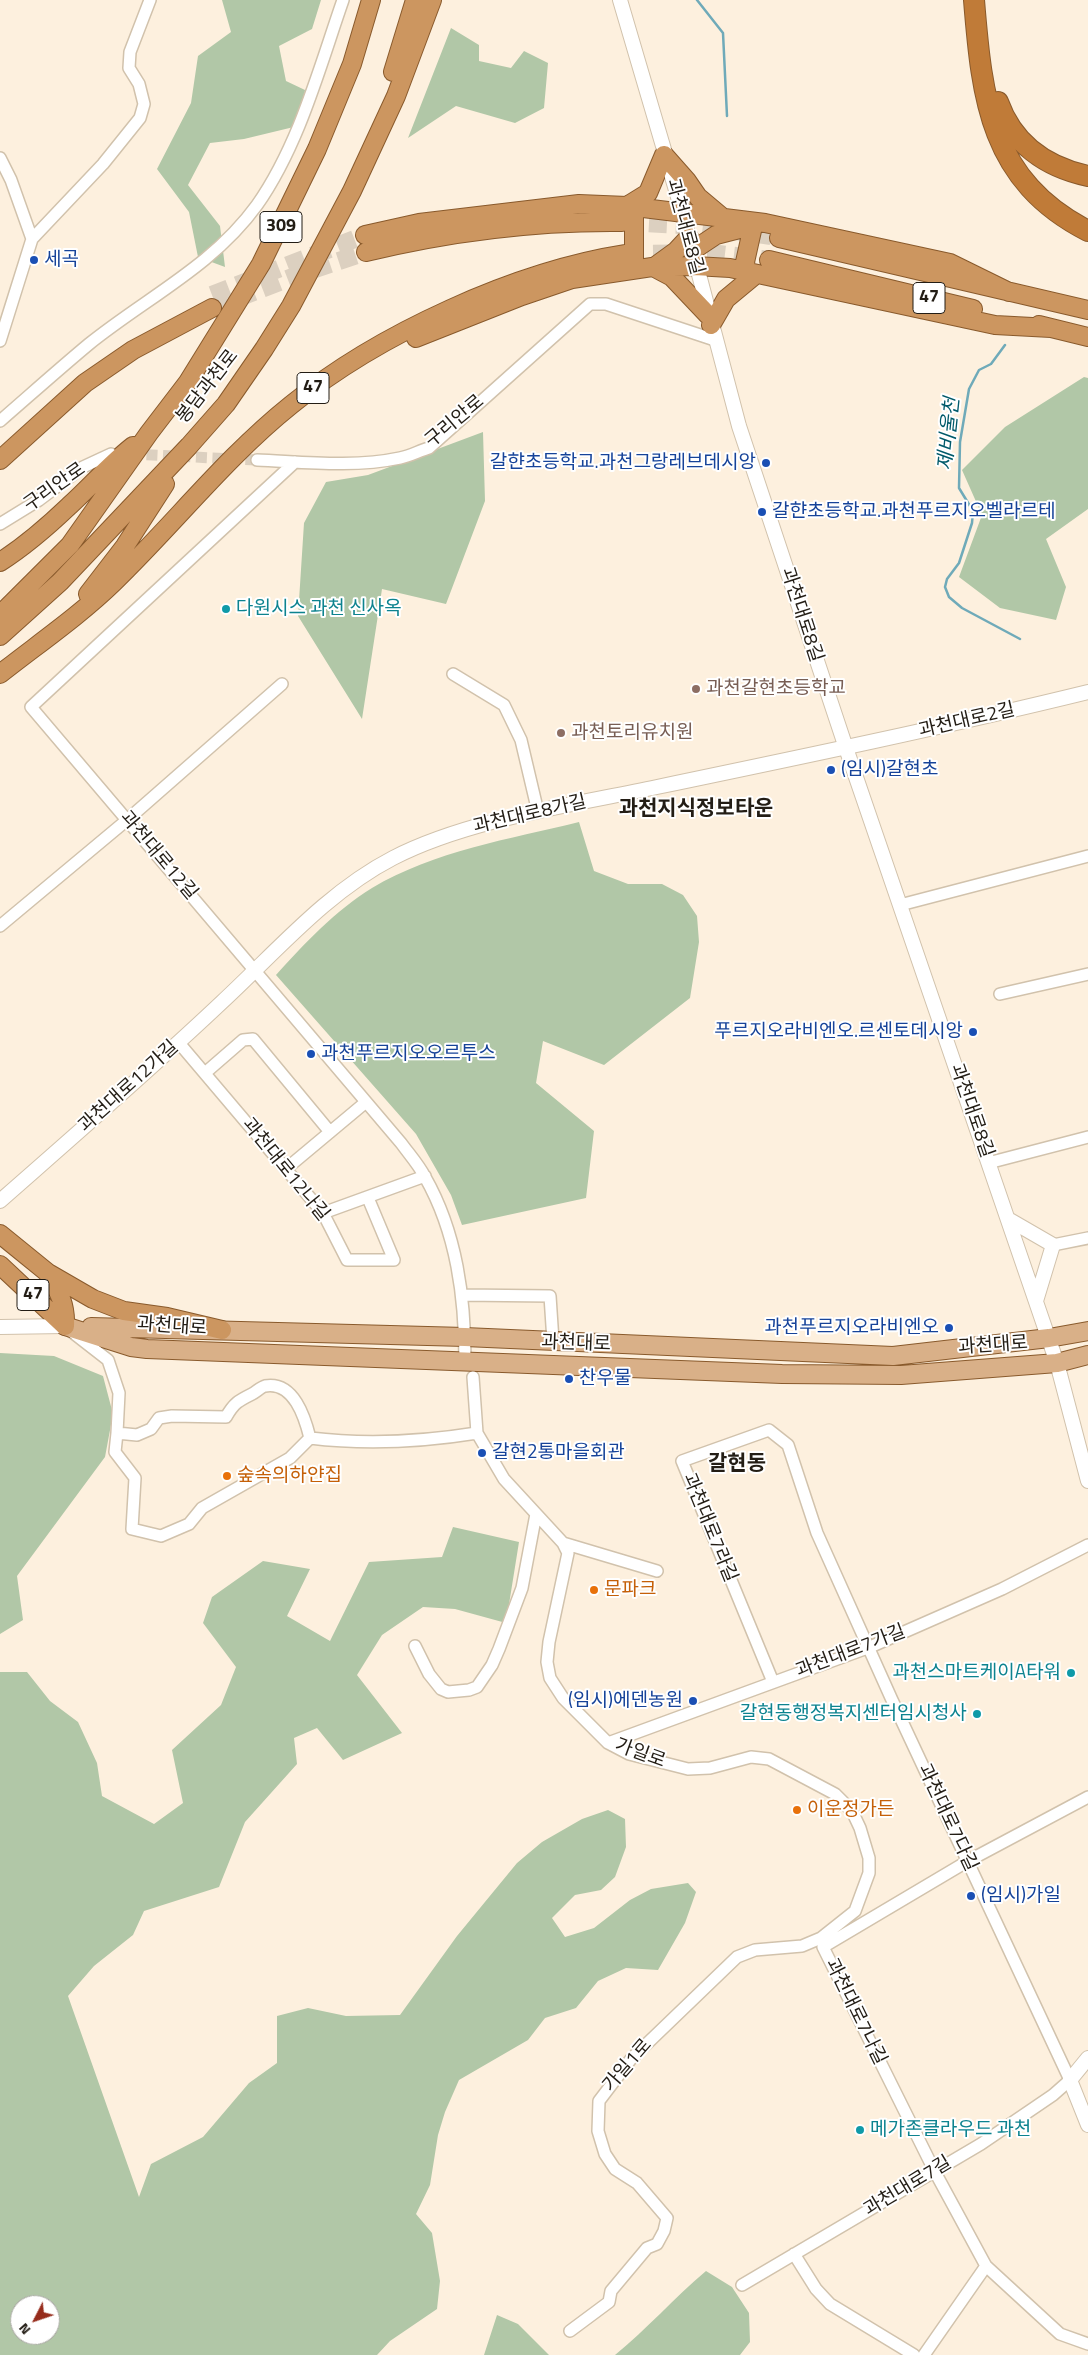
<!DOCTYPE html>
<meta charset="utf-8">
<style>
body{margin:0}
#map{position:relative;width:1088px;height:2355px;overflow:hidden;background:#fdf0de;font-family:"Titillium Web",sans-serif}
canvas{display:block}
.north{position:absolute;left:10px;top:2295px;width:50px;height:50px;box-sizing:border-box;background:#fff;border:1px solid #a7a5a1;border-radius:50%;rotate:229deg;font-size:14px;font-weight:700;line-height:20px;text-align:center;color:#231d15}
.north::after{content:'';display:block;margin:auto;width:18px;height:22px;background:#962c1c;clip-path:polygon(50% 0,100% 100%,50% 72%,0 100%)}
</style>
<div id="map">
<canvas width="1088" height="2355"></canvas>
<div class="north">N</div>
</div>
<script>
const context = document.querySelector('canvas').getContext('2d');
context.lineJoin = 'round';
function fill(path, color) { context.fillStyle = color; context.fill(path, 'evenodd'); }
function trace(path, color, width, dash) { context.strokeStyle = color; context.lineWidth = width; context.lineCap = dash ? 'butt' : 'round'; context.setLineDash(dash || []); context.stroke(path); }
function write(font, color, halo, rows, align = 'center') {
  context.font = font + ' "Titillium Web","Noto Sans KR",sans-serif'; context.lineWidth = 4; context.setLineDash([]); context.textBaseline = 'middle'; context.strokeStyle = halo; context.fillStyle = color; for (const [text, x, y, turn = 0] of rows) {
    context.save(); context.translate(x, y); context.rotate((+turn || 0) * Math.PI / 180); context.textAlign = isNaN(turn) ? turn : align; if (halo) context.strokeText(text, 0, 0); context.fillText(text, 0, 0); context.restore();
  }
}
const green = new Path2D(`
 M222,0H321L312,29L279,46L286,81L305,90L302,125L244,139L210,143L188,185L220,226L225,267L198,257L189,212L157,169L191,103L198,56L231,32Z
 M451,28L479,45V61L511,68L524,51L548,63L544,108L515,123L456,106L408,138Z
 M1084,377L1088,378V509L1046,539L1066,587L1056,620L1000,608L959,577L982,515L962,470L1005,427Z
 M483,432L485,501L446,604L382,589L362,719L298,616L304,523L326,482L368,475Z
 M579,822L594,871L628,884H662L683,895L697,916L699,942L690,998L604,1065L543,1041L536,1083L594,1131L586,1198L462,1225L451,1195L416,1134L276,975C305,943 336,910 372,888C434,851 510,839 579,822Z
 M0,1353L54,1356L103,1376L113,1414L105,1457L17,1576L23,1620L0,1634Z
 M453,1527L519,1542L506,1623L455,1609L423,1607L382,1635L357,1675L402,1733L343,1760L317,1728L294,1738L297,1764L245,1822L219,1887L144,1911L133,1935L94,1966L68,1996L139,2197L151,2164L203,2137L249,2083L277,2063V2016L308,2008L346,2016L400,2015L457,1936L517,1863L542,1842L582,1819L608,1810L625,1819L626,1847L615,1877L601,1890L575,1895L552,1918L565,1937L594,1928L630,1900L651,1889L688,1883L696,1892L685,1923L658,1970L626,1968L598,1981L576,2008L545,2018L528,2040L459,2080L445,2112L438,2135L430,2185L416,2214L432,2233L440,2281L437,2309L390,2341L377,2355H0V1672H27L50,1701L78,1722L97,1763L102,1796L154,1824L183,1803L172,1750L221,1705L236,1667L203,1623L212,1597L263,1561L310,1569L287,1616L330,1641L369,1562L442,1557ZM20,2305H50V2335H20Z
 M706,2271L732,2287L749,2313L750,2342L740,2355H615C647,2329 674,2298 706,2271Z
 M497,2315L518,2324L549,2355H484Z`);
const stream = new Path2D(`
 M697,0L723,33L727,116
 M1005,345L991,364L979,370L969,389L960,442L959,488L973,511L972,523L959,563L947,579L945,587L949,597L962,608L1020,639`);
const minorTunnel = new Path2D(`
 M130,454L257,460`);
const trunkTunnel = new Path2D(`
 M622,222L700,226L771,236
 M626,254L711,253L769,260
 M212,295L365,235
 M212,308L303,273L366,252`);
const minor = new Path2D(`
 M0,158L11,180L32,239
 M0,341L32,239L103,164L140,118L144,104L139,84L129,68L130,52L150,0
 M0,421C30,395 59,369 89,344C146,298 213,266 257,205C299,145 319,69 343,0
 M257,460C304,462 353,468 400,458C410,456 419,451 429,448L590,304H606L715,340
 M295,462L31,707L401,1143C409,1154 419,1165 425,1177C457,1233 465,1298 465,1361
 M0,524L39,500L83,467L111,454
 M453,674L504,705L521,740L538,812
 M900,905L1088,856
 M0,926L127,820L282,684
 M1000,994L1088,974
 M179,1043L323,1213L347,1260H394L368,1198
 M205,1073L243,1040L253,1039L330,1132
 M988,1163L1088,1137
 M287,1168L366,1102
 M323,1213L425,1176
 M1053,1245L1088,1238
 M462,1295L550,1296L553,1341
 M72,1332L108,1360L119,1393L117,1433L137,1435L151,1429L159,1418L172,1416L226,1417C234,1403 238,1401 252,1394C256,1392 261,1387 265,1386C294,1381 305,1418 310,1438C367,1445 421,1442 477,1433
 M473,1377L477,1433L504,1479L563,1543L568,1553L549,1642L547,1662L550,1678L563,1698L608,1743L629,1754L688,1769L710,1768L751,1757L769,1759L835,1794L852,1811L860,1828L869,1858V1873L855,1911L821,1938L802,1946L755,1950L737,1957L631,2059L599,2101L598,2131L605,2154L615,2169L637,2183L667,2218L664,2231L657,2244L647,2248L611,2291L609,2302L570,2331
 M117,1433L115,1452L135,1478L132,1529L161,1536L189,1524L202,1508L290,1458L310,1438
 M563,1543L657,1571
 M415,1646L429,1674L441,1689L448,1692L469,1690L477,1687L492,1665L499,1649L522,1588L536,1514
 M608,1743L870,1647L1002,1589L1088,1545
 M1088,1797L968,1861L823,1947L935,2172L986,2266L1060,2334L1088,2344
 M794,2254L816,2289L830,2304L914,2355
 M742,2285L981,2144L1053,2095L1070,2080L892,1700L817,1533L788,1445L769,1430L682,1461L773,1682
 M924,2355L986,2266`);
const tertiary = new Path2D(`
 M620,0L683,214L739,426L846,748L1057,1363L1088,1481
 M0,1201C75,1135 150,1070 222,1002C276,952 327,892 393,858C469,819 573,805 657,787C801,757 945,727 1088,692
 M1008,1219L1053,1245L1036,1301
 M0,1327L65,1326
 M1088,2058L1070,2080L1088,2125`);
const primary = new Path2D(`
 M65,1326L131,1347L147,1349L782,1374L901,1375L1057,1363L1088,1355
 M91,1327L465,1337L893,1356L1049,1338L1088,1331`);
const trunk = new Path2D(`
 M393,72L415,0
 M664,155L687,181L698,197L723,218
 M627,206L648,193L664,155
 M630,207L634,217V261L631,267
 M365,235L419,223L579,204L627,206L765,223L950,263L1009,292
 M779,238L1088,310
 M692,251L716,235L755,225
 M366,252C449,232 536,221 622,222
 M769,260L973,309
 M654,267L676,251L689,237
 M655,268L672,277L708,315
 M747,273L745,262L753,226
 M711,325L726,299L755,275
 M1039,325L1088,337
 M416,338L522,296L572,279L652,267L695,266L730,268L995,325L1051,328
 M0,460L85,383L133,350L212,308
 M0,562C25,546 47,527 69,506C91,486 110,464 133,446
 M88,594L125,546L165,484
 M0,615L70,545L149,433L188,382L261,264L317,149L352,64L371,0
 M0,636L60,582L189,446L226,404L264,349L291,306L352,191L396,96L432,0
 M0,674C38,644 79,616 114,582C174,524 226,457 291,405C378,334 516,271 626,254
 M0,1234L48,1273L93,1299L124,1311L167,1317L222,1330
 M0,1265L65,1326
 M48,1274C59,1291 66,1305 65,1326`);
const motorway = new Path2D(`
 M974,0C982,99 990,181 1088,231
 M998,102C1013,144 1046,167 1088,176`);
const markers = [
 [34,260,5,"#1a4fb4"],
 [766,463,5,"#1a4fb4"],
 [762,512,5,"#1a4fb4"],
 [226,609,5,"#0f9aa8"],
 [696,689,5,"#8d6e63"],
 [561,733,5,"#8d6e63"],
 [831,770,5,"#1a4fb4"],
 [973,1032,5,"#1a4fb4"],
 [311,1054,5,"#1a4fb4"],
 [949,1328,5,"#1a4fb4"],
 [569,1379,5,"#1a4fb4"],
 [482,1453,5,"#1a4fb4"],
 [227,1476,5,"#e8710a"],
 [594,1590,5,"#e8710a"],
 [1071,1673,5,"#0f9aa8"],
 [693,1701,5,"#1a4fb4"],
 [977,1714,5,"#0f9aa8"],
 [797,1810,5,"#e8710a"],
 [971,1896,5,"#1a4fb4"],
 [860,2130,5,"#0f9aa8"]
];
const shields = [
 [281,227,42],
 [929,298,32],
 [313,388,32],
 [33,1295,32]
];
const shieldNames = [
 ["309",281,227],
 ["47",929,298],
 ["47",313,388],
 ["47",33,1295]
];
const streetNames = [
 ["과천대로8길",684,227,75],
 ["봉담과천로",208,387,-52],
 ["구리안로",455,422,-40],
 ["구리안로",55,488,-35],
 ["과천대로8길",801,615,72],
 ["과천대로2길",967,721,-13],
 ["과천대로8가길",530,815,-13],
 ["과천대로12길",158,856,50],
 ["과천대로12가길",129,1087,-42],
 ["과천대로8길",971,1111,71],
 ["과천대로12나길",285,1170,51],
 ["과천대로",172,1327,4],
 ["과천대로",576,1344,2],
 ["과천대로",993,1346,-4],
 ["과천대로7라길",709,1528,68],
 ["과천대로7가길",851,1652,-21],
 ["가일로",640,1754,20],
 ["과천대로7다길",947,1818,65],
 ["과천대로7나길",855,2012,64],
 ["가일1로",628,2066,-49],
 ["과천대로7길",908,2187,-31]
];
const transitNames = [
 ["세곡",44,260],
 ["갈햔초등학교.과천그랑레브데시앙",756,463,"right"],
 ["갈햔초등학교.과천푸르지오벨라르테",772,512],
 ["(임시)갈현초",841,770],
 ["푸르지오라비엔오.르센토데시앙",963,1032,"right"],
 ["과천푸르지오오르투스",321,1054],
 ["과천푸르지오라비엔오",939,1328,"right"],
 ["찬우물",579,1379],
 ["갈현2통마을회관",492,1453],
 ["(임시)에덴농원",683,1701,"right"],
 ["(임시)가일",981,1896]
];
const cultureNames = [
 ["다원시스 과천 신사옥",236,609],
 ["과천스마트케이A타워",1061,1673,"right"],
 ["갈현동행정복지센터임시청사",967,1714,"right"],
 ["메가존클라우드 과천",870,2130]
];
const educationNames = [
 ["과천갈현초등학교",706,689],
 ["과천토리유치원",571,733]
];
const foodNames = [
 ["숲속의하얀집",237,1476],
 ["문파크",604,1590],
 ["이운정가든",807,1810]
];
const waterNames = [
 ["제비울천",950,434,-84]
];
const quarterNames = [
 ["과천지식정보타운",696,810],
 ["갈현동",737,1465]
];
fill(green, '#b1c7a7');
trace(stream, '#6faab9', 2.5);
trace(minorTunnel, '#dcd0c0', 11, [11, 5.5]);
trace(trunkTunnel, '#dcd0c0', 18, [18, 9]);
trace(minor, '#d1c2ac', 14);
trace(tertiary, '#d1c2ac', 16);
trace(primary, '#895a2c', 20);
trace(trunk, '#895a2c', 20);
trace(motorway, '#895a2c', 22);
trace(minor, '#fff', 11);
trace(tertiary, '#fff', 14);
trace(primary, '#d9b088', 18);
trace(trunk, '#cc9660', 18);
trace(motorway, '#c07b38', 20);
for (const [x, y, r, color] of markers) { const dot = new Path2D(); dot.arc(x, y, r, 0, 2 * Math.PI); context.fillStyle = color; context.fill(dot); trace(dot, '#fff', 2); }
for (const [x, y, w] of shields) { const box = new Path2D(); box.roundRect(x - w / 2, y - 15.5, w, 31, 4); context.fillStyle = '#fff'; context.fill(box); trace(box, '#231d15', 1); }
write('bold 18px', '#231d15', null, shieldNames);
write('19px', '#231d15', '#fff', streetNames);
write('19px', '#164399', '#fff', transitNames, 'left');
write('19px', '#0d838f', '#fff', cultureNames, 'left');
write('19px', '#785e54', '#fff', educationNames, 'left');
write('19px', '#c56008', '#fff', foodNames, 'left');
write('italic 20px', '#015a6a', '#fff', waterNames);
write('bold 21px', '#231d15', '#fff', quarterNames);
</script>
